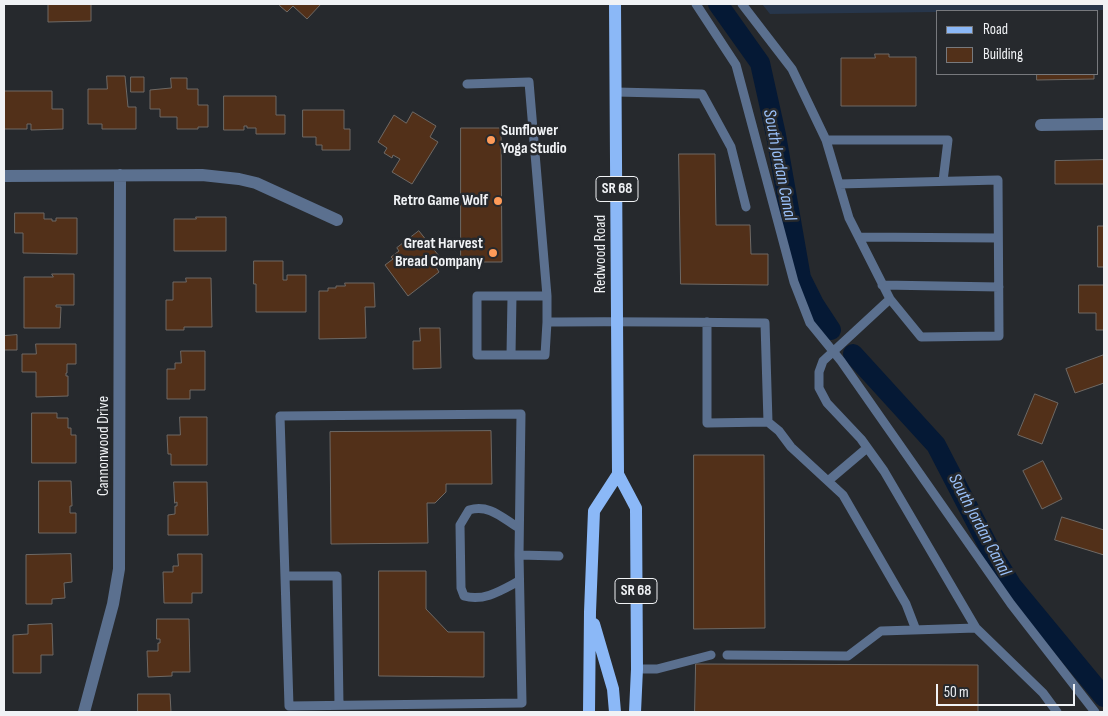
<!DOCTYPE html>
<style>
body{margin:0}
#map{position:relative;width:1108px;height:716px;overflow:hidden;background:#26292d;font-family:"Sofia Sans Condensed",sans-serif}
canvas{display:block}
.frame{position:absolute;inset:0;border:5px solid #f0f2f5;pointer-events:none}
.legend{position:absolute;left:936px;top:10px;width:162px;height:65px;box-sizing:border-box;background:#26292d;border:1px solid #77797d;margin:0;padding:6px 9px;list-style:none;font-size:15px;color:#f0f2f5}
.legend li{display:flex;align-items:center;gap:10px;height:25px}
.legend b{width:25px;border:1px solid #77797d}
.scale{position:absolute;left:936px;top:684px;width:139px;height:22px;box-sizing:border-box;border:2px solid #f0f2f5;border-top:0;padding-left:6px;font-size:15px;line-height:18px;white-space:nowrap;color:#f0f2f5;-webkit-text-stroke:4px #26292d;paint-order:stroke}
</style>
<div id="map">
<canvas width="1108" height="716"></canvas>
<div class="frame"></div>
<ul class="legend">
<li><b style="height:6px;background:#8bb8f7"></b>Road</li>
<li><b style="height:14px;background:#523019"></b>Building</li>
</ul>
<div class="scale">50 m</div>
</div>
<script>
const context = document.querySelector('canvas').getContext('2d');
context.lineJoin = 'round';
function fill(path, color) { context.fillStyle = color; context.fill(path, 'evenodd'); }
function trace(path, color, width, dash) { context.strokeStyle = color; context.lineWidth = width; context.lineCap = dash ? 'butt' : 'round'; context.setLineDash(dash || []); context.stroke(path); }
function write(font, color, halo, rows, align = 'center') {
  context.font = font + ' "Sofia Sans Condensed",sans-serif'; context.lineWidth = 5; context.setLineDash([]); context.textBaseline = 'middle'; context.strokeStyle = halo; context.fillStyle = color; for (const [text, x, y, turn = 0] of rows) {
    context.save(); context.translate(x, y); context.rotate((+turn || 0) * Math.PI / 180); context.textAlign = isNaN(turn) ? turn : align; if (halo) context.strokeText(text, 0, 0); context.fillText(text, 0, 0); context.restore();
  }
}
const green = new Path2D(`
 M762,4H1104V10L770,14Z`);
const canal = new Path2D(`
 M718,4L760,63L776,135L801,278L814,304L831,330
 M853,354L936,445L993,555L1012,586L1104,697`);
const building = new Path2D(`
 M39,4H91V21L48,22V4Z
 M280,4H321L307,19L293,6L287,12L280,6Z
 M875,54H889V57H916V106H841V58H875Z
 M1037,74H1094V79L1037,80Z
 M107,76H125L128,107H136V129H102V124H88V89H107Z
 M131,77H144V92H131Z
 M171,78H187V89H198V105H208V127H198V129H177V117H160V109H150V90L171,88Z
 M4,91H52V109H63V129L31,130V124H27V129H4Z
 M224,96H276V115H285V134H256V128H247V126H244V130H224Z
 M303,110H344V129H350V150H322V145H316V137H303Z
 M413,112L436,126L430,137L438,142L412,184L392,172L400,159L393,155L392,158L384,153L387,148L378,142L394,115L406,123Z
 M461,128H501L502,262H461Z
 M679,154H715L716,225H750L751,254H768V285L681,284Z
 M1104,160V184H1055V161Z
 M15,213H44V219H52V221H56V218H77V254L23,253V233H15Z
 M196,217H226V251H174V219H196Z
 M1098,226H1104V267H1098Z
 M419,231L439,256L434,261L438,266L436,267L439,272L408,296L385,265L393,259L391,257L399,251L397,248Z
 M254,261H283V280H287V275H306V312H256V284H254Z
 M52,274H74V305H56V307H61L60,328H24V277H53Z
 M186,278H211L212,327H184V330H166V300H173V282H186Z
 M345,283H374L375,307H365L366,338L319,339V291H328V288H336V286H345Z
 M1079,285H1104V330H1096V313H1079Z
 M420,328H440L441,368L413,369V341H420Z
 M17,335V350H4V336Z
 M36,344H76V364H67V373H66V376H68V396L36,397V372H22V354H36Z
 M181,351H205V390H190V399H167V369H175V363H181Z
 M1104,355V383L1075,393L1066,369Z
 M1035,394L1058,403L1042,444L1018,435Z
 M32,413H57V418H68V428H71V435H76V463H32Z
 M180,417H207V465H171V454H168L167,435H180Z
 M491,431L492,484H446V492L435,503H427L428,543L331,544L330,432Z
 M694,455H764L765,628L694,629Z
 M1043,461L1062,499L1042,509L1023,471Z
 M39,481H71L72,506H70V513H76V533H39Z
 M174,482H207L208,535H168V515L175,514V506H177V502L175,503Z
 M1062,517L1104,530V555L1055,540Z
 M71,554L72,582L64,583L65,598L52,599V604H26V555Z
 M178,554H202V593H192V603H164L163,572H173V566H178Z
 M379,571H426V609L448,632H484V677L379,676Z
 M157,619H189L190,672H172V676L148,677L147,651H158V643H160V639H157Z
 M52,624L53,655H41V673H13V635L28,634V625Z
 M696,664L978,665V712H695Z
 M138,694H170L171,712H138Z`);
const lane = new Path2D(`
 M696,4L736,65L794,282L810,323L841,361L1011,604L1095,712
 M742,4L792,69L826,140H948L943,181
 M467,84L529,82L547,296V322C620,321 693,322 765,323L768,422L707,423V322
 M616,92L702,94L731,147L746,207
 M826,140L849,218L890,299L823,361L819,372V388L827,403L861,439L884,471L976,628L1043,693L1057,712
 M839,184L998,180L999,336L921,337L890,299
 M859,237L998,238
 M882,285L999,287
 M547,296H477V355H545L547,322
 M511,355L512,296
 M768,422L779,431L791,447L843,495L906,604L916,630
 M828,481L867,448
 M519,528C502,518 490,504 469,510L460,525L461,588L464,596C484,602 502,590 519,581
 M519,555L522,703L289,706L280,416L521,414L519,555L559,556
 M285,576H337L339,705
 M727,655L848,656L881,631L976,628
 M637,669H657L711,655`);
const street = new Path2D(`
 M1041,125L1104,124
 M4,176L202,175L239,179L256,183L337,220
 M84,712L113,604L119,569L120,175`);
const primary = new Path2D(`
 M615,4L618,474L636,508L637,669L635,712
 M594,624L613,689L615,712
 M589,712L590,612L594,511L618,474`);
const markers = [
 [491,140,5,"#fe9b59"],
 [498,201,5,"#fe9b59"],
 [493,253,5,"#fe9b59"]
];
const shields = [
 [617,189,42],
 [636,591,42]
];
const shieldNames = [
 ["SR 68",617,189],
 ["SR 68",636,591]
];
const poiNames = [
 ["Sunflower",501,131,"left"],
 ["Yoga Studio",501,149,"left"],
 ["Retro Game Wolf",488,201],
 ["Great Harvest",483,244],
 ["Bread Company",483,262]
];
const streetNames = [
 ["Redwood Road",601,254,-90],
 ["Cannonwood Drive",104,446,-90]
];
const waterNames = [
 ["South Jordan Canal",779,165,79],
 ["South Jordan Canal",979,525,62]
];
fill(green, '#27364b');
trace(canal, '#051935', 20);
fill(building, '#523019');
trace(building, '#6e6965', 1);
trace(lane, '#5b708f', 9);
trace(street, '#5b708f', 12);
trace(primary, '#8bb8f7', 12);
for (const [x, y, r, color] of markers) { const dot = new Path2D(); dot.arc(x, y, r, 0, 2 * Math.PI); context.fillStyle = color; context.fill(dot); trace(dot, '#26292d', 2); }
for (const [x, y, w] of shields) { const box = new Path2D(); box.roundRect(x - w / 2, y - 12.5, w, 25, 4); context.fillStyle = '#26292d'; context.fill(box); trace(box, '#f0f2f5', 1); }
write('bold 15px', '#f0f2f5', null, shieldNames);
write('bold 16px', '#f0f2f5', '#26292d', poiNames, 'right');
write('16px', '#f0f2f5', '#26292d', streetNames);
write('italic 18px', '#9bc2fb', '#26292d', waterNames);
</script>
